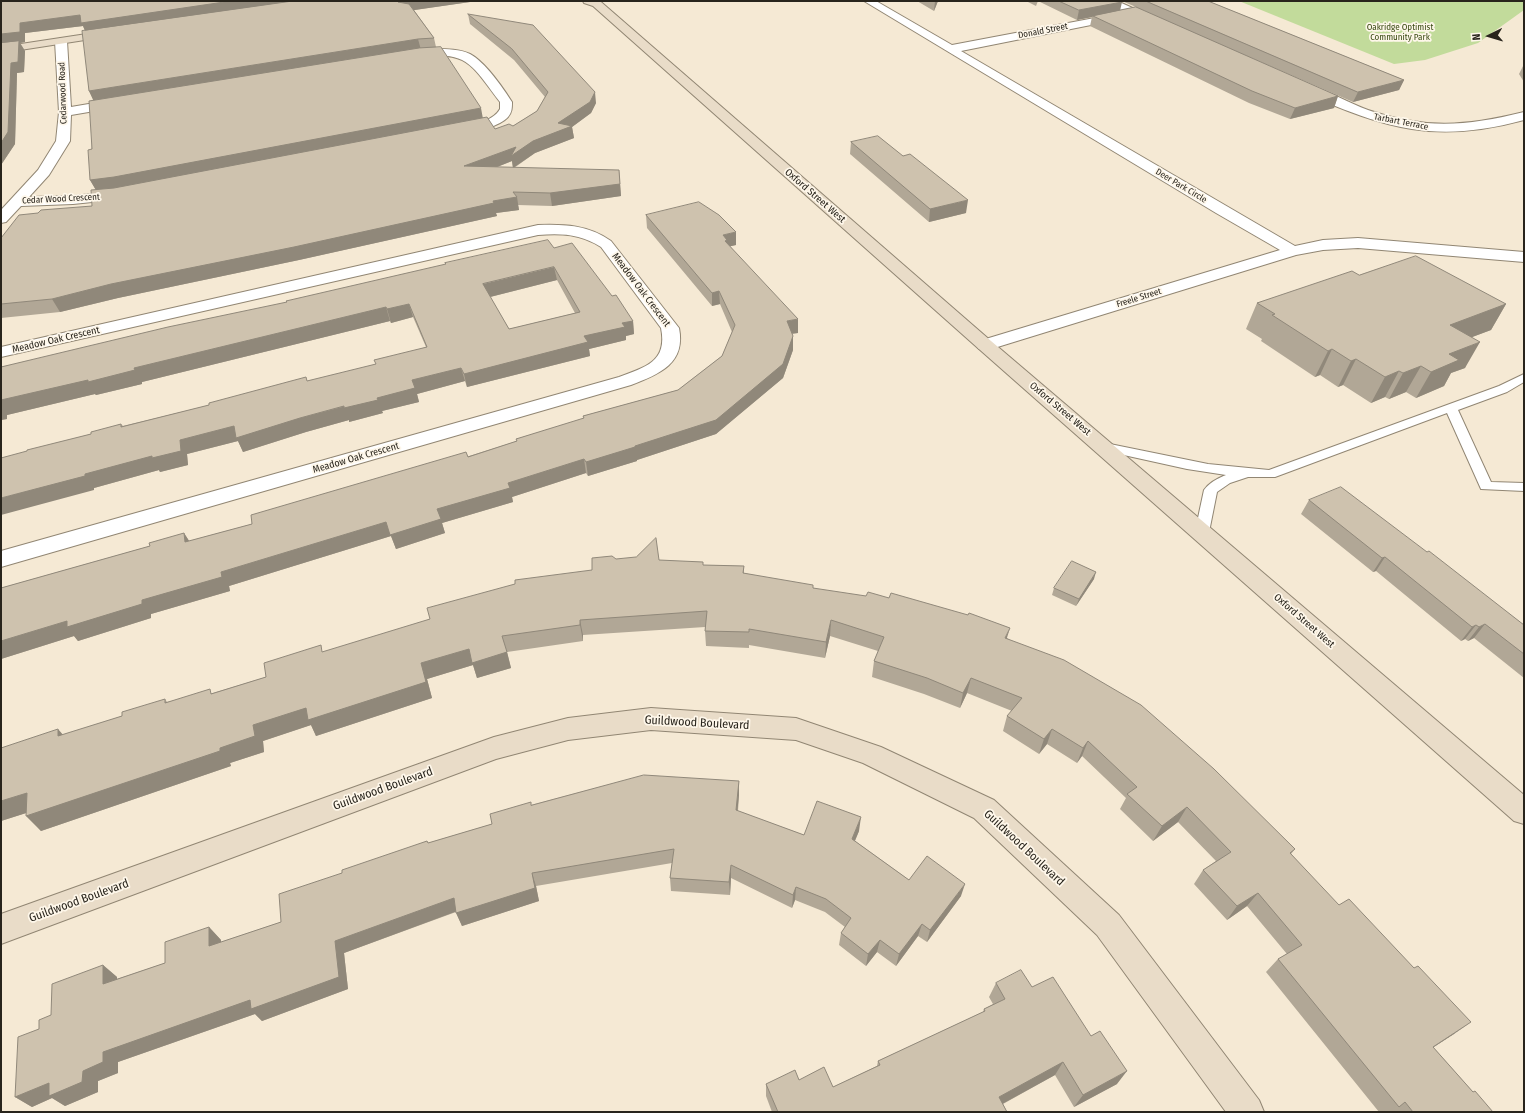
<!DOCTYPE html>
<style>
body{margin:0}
#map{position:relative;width:1525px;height:1113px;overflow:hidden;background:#f5e9d4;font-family:"Fira Sans Condensed",sans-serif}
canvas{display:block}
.frame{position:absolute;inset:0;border:2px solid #28241c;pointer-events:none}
.north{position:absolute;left:1469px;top:16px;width:40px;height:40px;-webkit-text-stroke:3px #fef7ea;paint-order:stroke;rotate:265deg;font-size:11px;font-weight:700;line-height:16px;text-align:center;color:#28241c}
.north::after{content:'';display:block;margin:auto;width:14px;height:18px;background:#28241c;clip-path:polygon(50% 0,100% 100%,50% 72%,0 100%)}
</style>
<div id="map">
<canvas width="1525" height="1113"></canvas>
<div class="frame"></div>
<div class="north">N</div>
</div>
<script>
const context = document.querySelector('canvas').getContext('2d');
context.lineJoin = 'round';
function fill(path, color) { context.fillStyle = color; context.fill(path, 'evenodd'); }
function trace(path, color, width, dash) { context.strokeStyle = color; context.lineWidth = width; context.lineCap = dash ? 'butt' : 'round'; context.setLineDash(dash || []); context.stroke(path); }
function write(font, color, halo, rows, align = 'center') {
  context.font = font + ' "Fira Sans Condensed",sans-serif'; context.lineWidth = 3.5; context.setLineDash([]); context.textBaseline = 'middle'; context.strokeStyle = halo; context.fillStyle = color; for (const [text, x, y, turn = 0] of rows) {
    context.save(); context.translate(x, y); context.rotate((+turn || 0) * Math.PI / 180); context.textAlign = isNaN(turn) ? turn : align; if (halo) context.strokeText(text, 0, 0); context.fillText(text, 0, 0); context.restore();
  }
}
const green = new Path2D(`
 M1239,1H1524V10L1478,43L1425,60L1394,64Z`);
const lane = new Path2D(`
 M1524,374V382L1507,392L1458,410L1491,482L1524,483V491L1481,489L1447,413L1275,477H1248L1230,483L1217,492L1209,532L1207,535L1202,537L1197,535L1195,532L1204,490C1209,483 1218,478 1226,475L1187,469L1101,450L1099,447L1101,444L1105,443L1208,464L1269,470L1499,386Z`);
const street = new Path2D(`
 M864,1H876L952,45L1121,13L1125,14L1126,16L1121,19L961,51L1295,246L1323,240L1358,238L1524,252V262L1358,248L1323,250L1296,255L991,349L985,350L979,349L976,345L979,341L1280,250L1216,213Z
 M1104,1H1117L1157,19L1158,21L1153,24L1149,23L1105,3Z
 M61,38L67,41L71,107L118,99L122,100L124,103L122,106L118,107L71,115L70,141L49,175L29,197L73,196L121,191L126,192L128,195L126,198L121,199L73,204L21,206L6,222L1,223V210L38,170L56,141L59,112L55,41Z
 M436,49C447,49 460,49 470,54C485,62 503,88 512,102C512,108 512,112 508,117C500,126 469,136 457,133L455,130L457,127C471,124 492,123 500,109V102C471,64 467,49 415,58L411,57L409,55L411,53Z
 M1309,86C1329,91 1349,103 1368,110C1425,130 1467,126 1524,112V120C1436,144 1386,129 1305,93L1303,90L1305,87Z
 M538,225C564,224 589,225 611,241L679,328C686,363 660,374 631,385L1,567V551L619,377C645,367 668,362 661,328L601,247C581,234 561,233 538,235L1,357V347Z`);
const secondary = new Path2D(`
 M583,1L601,2L991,341L1524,795V824L1514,821L979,349L593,6L584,3Z
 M113,30L117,31L118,33L117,35L1,53V47Z
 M651,708L796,718L881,747L994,800L1119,915L1259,1100L1264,1112H1226L1097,935L974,818L863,763L796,740L651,730L568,740L496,759L1,944V914L494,737L568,718Z`);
const wall = new Path2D(`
 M1,1H477L414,10L434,38L436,47L483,118L495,129L513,126L537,111L545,97L514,60L470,24L468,14L596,103L591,113L572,127L574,138L535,153L514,168L620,183L621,196L552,206L518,205L519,210L496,213L497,216L299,260L118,298L60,312L1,318V238L38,213L92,206L96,190L90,180L94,100L89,91L85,31L83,26L25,33V42L20,43L25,51L24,72L17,73L15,144L1,165ZM512,161L513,168L497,167Z
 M917,1H938L934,11Z
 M1026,1H1120V10L1136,7L1122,1H1208L1404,80L1399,90L1353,102L1233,50L1338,96L1334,108L1290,119L1249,103L1090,26L1092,17L1077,20L1038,1L1036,6Z
 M1524,64V82L1519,74Z
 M851,142L966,213L929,222L850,154Z
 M646,215L736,245L730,246L798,333L792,334L793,336V350L783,378L716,434L637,460V461L588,476L586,473L512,497L513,502L442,523L445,533L396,549L391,536L229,586L230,591L151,614V618L78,641L74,636L1,659V588L150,546L184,533L189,541L252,524L517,441L516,439L584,419L583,416L678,390L722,356L732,332L720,304L712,306L647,228Z
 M554,248L612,296L633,321L634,334L626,336V340L589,349L590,356L467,387L465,381L417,394L419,402L382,411L383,413L349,422V420L306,432L243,452L238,441L187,454L188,465L160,472L159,470L94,488V490L27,451L91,434L121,424L123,426L376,365L426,347L413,317L391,323L390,321L142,382V384L96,395L95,394L7,415V419L1,420V367ZM557,280L575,313L509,329L490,297Z
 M1359,275L1506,304L1491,330L1472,337L1465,368L1451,373L1444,386L1416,398L1406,392L1389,399L1385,397L1371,403L1343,385L1338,387L1320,375L1315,377L1261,341L1262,339L1246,329L1257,303Z
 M1309,500L1427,552L1524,625V678L1474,638L1468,641L1465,639L1461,641L1376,571L1373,572L1301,514Z
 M616,559L703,562V565L744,566V573L813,588L1007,638L1295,849L1291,854L1454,1034L1433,1047L1473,1092L1493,1112H1379L1266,972L1278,959L1287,954L1247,906L1227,920L1194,884L1203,870L1216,861L1178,822L1153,841L1120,809L1126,798L1082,756L1077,763L1047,744L1039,754L1003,731L1007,716L1012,711L967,693L960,708L924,694L872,677L874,661L878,651L830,636L825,658L749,645V648L706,646L705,631V627L583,635V641L507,652L511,668L477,678L473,665L427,679L432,698L316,736L311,725L263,741L264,752L230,763L231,766L41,831L26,813L1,821V748L63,735L122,716L165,699L167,702L213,693L266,677L324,652L592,570Z
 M1094,579L1076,606L1052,595L1054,588Z
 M739,781V795L738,811L804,835L859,831L855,841L909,880L961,896L927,942L918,936L896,966L877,952L866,966L839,945L841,933L845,927L825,912L795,900L792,908L731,878L730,895L671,891L670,878L672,863L536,886L539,901L462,926L456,912L344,953L348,989L262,1021L255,1014L118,1062V1073L98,1081V1092L65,1106L52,1098L32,1107L15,1097L39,1029L51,1015L103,965L117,977V979L165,963L209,927L221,940V942L281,922L342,873L427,841L428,843L492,824L532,805Z
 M996,983L1032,987L1117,1084L1074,1107L1055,1075L1003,1104L1007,1112H772L766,1096V1084L799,1080L833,1087L877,1066L878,1061L983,1012L984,1009L993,1004L989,997Z`);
const shadedWall = new Path2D(`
 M231,1H302L86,33L83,26L25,33V42L20,43L25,51L24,72L17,73L15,144L1,165V34L20,23L80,15Z
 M407,1H477L401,12L398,2Z
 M935,1H938L934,11Z
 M1122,2L1120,11L1093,16L1092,17L1077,20L1079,10Z
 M418,39L421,50L94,102L89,91Z
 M1404,80L1399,90L1353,102L1358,92Z
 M595,92L596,103L591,113L572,127L574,138L535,153L513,168L512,161L467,179L464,166L516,147L558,123Z
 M1338,96L1334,108L1290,119L1295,108Z
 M481,108L483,119L97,192L90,180Z
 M619,170L621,196L552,206L550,193Z
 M517,197L519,210L496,213L497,216L299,260L118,298L60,312L52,299L111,284L493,201Z
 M968,200L966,213L929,222L930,209Z
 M736,232V245L727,247L723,235Z
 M554,267L557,280L486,298L483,284Z
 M719,291L720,304L712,306V293Z
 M409,304L413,317L391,323L387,309Z
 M1506,304L1491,330L1435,351L1450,325Z
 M386,307L390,321L142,382V384L96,395L95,394L7,415V419L1,420V400Z
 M798,319V333L787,334V321Z
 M633,321L634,334L626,336V340L589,349L590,356L467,387L464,374L584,336L622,323Z
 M793,336V350L783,378L716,434L637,460V461L588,476L586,462Z
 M1480,342L1465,368L1451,373L1444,386L1416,398L1431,372L1449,354Z
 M1332,349L1320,375L1315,377L1328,351Z
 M1356,359L1343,385L1338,387L1351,361Z
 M1421,366L1406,392L1389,399L1403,373Z
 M461,368L465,381L417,394L419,402L382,411L383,413L349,422V420L306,432L243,452L238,441L187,454L188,465L160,472L159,470L94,488V490L1,515V498L85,474L180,440L234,426L300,418L377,398L412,380Z
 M1399,371L1385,397L1371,403L1385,377Z
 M584,459L586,473L512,497L513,502L442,523L445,533L396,549L391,536L229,586L230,591L151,614V618L78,641L74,636L1,659V641L67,621L142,600L221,572L386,522L437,509L508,483Z
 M184,533L193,547L185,542Z
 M1385,557L1376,571L1373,572L1382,558Z
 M1096,572L1094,579L1076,606L1079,599Z
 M580,620L583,635V641L580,625Z
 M831,620L830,636L825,658L826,642Z
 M1485,624L1474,638L1468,641L1479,627Z
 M1476,625L1465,639L1461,641L1472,627Z
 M1010,628L1005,644V638Z
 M469,649L507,652L511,668L477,678L473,665L427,679L432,698L316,736L311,725L263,741L264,752L230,763L231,766L41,831L26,816L220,748L253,725L421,663Z
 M971,678L967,693L960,708L963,693Z
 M58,729L71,744L58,736Z
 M1052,729L1047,744L1039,754L1044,739Z
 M1088,741L1082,756L1077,763L1083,748Z
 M739,781V795L736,824V810Z
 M27,793L42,808L1,821V801Z
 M1187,807L1178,822L1153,841L1162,826Z
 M861,817L859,831L850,852L852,839Z
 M731,865V878L730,895L729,882Z
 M532,873L536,886L539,901L462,926L456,913Z
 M965,884L961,896L927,942L930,930Z
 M796,887L795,900L792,908L793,895Z
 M1258,893L1247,906L1227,920L1237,906Z
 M454,898L460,910L344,953L348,989L262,1021L255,1014L118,1062V1073L98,1081V1092L65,1106L52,1098L32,1107L15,1097L49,1083L83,1071L103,1052L335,941Z
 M922,924L918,936L896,966L899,954Z
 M209,927L221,940V958L209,946Z
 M880,940L877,952L866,966L868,954Z
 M103,965L117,977V996L103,984Z
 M1471,1022L1454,1034L1417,1058L1433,1047Z
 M1063,1062L1055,1075L993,1109L999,1097Z
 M1127,1071L1117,1084L1074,1107L1083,1095Z`);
const building = new Path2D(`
 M1,1H231L81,23L80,15L20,23V32L1,34Z
 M293,1H407L398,2L409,4L434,38L418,39L89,91L82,31Z
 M1059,1H1120L1122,2L1079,10Z
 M1146,1H1208L1404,80L1358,92Z
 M1136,7L1338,96L1295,108L1252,91L1093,16Z
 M468,14L533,25L595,92L590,102L558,123L572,126L533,141L511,156L516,147L464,166L619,170L620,184L550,193L513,192L517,197L493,201L494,203L294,247L111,284L52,299L1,304V238L19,215L38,213L41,210L92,206L91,190L114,188L487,117L495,129L509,124L513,126L537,111L548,92L512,49Z
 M19,41L18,62L11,63L8,132L1,143V43Z
 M441,47L481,108L114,177L90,180L88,150L92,149L89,101L419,48Z
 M878,136L903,156L910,154L968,200L930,209L851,142Z
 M699,202L719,215L736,232L723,235L727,240L725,241L798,319L787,321L793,336L783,364L716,420L635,446V447L586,462L584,459L508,483L510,488L437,509L441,519L390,535L386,522L221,572L222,577L142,600V604L67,627V621L1,641V588L150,546L149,543L184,533L185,542L252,524L251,515L466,452L468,457L517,441L516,439L584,418L583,416L678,390L722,356L735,325L719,291L712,293L646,215Z
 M548,240L554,248L572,243L612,296L616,295L633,321L622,323L625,327L584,336L588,342L464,374L461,368L412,380L415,388L377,398L378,400L344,408V406L300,418L236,438L234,426L180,440L181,451L152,458V456L85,474V476L1,498V458L27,451V450L91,434V432L121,424V427L209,405V403L306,377L307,381L376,364L374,360L427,347L409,304L387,309L386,307L134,368L135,370L88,382V380L1,400V367L168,327L287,302L286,301L446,264L445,263ZM554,267L580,312L509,329L483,284Z
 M1416,256L1506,304L1450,325L1480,342L1449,354L1459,360L1431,372L1421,366L1403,373L1399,371L1385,377L1356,359L1351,361L1332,349L1328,351L1272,315L1275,314L1257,303L1352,271L1359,275Z
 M1341,487L1427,552L1429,551L1524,625V654L1485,624L1479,627L1476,625L1472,627L1385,557L1382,558L1309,500Z
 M656,538L659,560L703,562V565L744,566L743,573L813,585V588L866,596L868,592L889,598L891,593L968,615L969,613L1010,628L1005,638L1064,660L1141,705L1214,769L1295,849L1290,853L1339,905L1349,899L1414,968L1418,966L1471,1022L1433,1047L1473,1092L1475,1091L1493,1112H1413L1405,1102L1399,1107L1278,959L1302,945L1258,893L1237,906L1203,870L1231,852L1187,807L1162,826L1127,794L1137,787L1088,741L1083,748L1052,729L1044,739L1007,716L1022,698L971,678L963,693L927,678L874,661L884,637L831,620L826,642L749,629V632L705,631L707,611L580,620V625L502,636L507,652L472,663L469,649L421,663L426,682L308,720L306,708L253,725L255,736L220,748V751L26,816L27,793L1,801V748L58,729V736L122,716V712L165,699V703L210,689L211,694L266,677L264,663L321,645L322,652L430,619L427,608L515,584V580L592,570V558L612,556L616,559L636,557Z
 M1072,561L1096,572L1079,599L1054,588Z
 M644,775L739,781L736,810L804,835L817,801L861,817L852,839L909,880L927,856L965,884L930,930L922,924L899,954L880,940L868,954L841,933L851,918L826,899L796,887L793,895L731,865L729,882L670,878L674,849L532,873L535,888L456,913L454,898L335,941L339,977L251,1009L250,1000L103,1052V1062L83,1071L82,1082L49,1096V1083L15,1097L18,1037L39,1029V1020L51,1015L52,984L103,965V984L165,963V942L209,927V946L281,922L279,894L342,873V870L427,841L428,843L492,824L490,814L531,802V805Z
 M1021,970L1032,987L1053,977L1091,1036L1100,1031L1127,1071L1083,1095L1063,1062L999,1097L1007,1112H778L766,1084L795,1070L799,1080L824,1067L833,1087L880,1065L878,1061L985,1011L984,1009L1005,999L996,983Z`);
const farParknames = [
 ["Oakridge Optimist",1400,27],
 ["Community Park",1400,37]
];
const farStreetnames = [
 ["Donald Street",1043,31,-11],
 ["Cedarwood Road",63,93,-92],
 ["Tarbart Terrace",1401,122,11],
 ["Deer Park Circle",1181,186,31],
 ["Cedar Wood Crescent",61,199,-3],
 ["Freele Street",1139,298,-17]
];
const streetNames = [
 ["Oxford Street West",815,196,41],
 ["Meadow Oak Crescent",641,290,53],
 ["Meadow Oak Crescent",56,340,-13],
 ["Oxford Street West",1060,409,40],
 ["Meadow Oak Crescent",356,458,-16],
 ["Oxford Street West",1304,621,41]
];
const nearStreetnames = [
 ["Guildwood Boulevard",697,723,3],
 ["Guildwood Boulevard",383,789,-20],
 ["Guildwood Boulevard",1024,848,43],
 ["Guildwood Boulevard",79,901,-20]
];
fill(green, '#c2db9b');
trace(lane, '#918673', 2);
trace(street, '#918673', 2);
trace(secondary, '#918673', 2);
fill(lane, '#fff');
fill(street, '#fff');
fill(secondary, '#e9dcc8');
fill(wall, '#b1a796');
fill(shadedWall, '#90887a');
fill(building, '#cec2ae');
trace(building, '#90887a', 1);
write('9px', '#3a4b14', '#fef7ea', farParknames);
write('9px', '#28241c', '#fef7ea', farStreetnames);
write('10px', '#28241c', '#fef7ea', streetNames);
write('12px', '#28241c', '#fef7ea', nearStreetnames);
</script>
